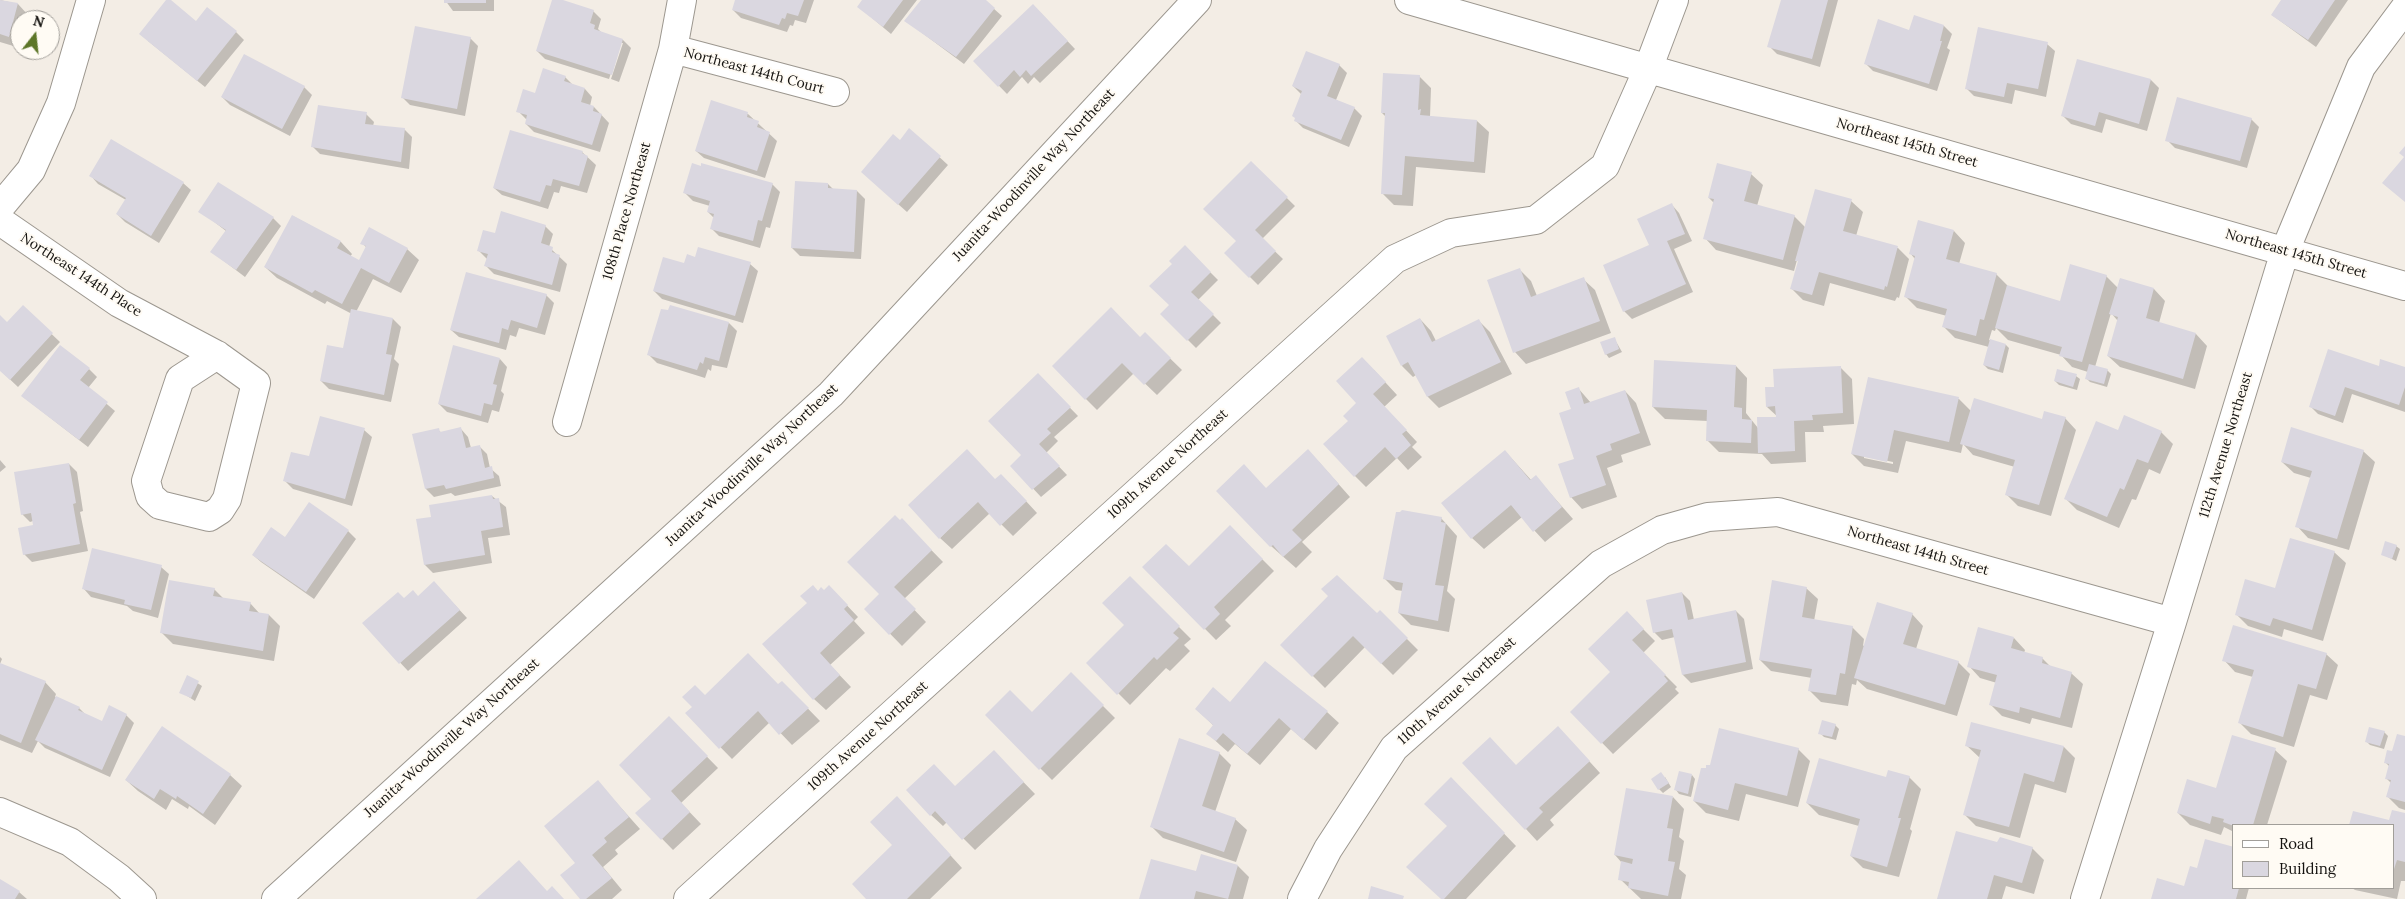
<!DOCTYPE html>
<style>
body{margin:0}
#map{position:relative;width:2405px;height:899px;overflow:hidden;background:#f3ede5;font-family:Lora,serif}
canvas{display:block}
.legend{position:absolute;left:2232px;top:824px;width:162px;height:65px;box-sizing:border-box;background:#fffbf4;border:1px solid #a19e99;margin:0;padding:6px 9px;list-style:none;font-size:15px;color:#151310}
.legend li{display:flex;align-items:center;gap:10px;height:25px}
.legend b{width:25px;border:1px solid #a19e99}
.north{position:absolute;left:10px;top:10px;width:50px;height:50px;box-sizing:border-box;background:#fffbf4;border:1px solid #a19e99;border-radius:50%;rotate:16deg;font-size:14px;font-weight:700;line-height:20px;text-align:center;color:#151310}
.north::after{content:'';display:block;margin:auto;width:18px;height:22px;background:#5d7628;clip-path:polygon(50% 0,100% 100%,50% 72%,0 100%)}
</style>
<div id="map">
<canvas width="2405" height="899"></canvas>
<ul class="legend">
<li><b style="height:6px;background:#fff"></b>Road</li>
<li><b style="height:14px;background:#dad7e0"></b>Building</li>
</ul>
<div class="north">N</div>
</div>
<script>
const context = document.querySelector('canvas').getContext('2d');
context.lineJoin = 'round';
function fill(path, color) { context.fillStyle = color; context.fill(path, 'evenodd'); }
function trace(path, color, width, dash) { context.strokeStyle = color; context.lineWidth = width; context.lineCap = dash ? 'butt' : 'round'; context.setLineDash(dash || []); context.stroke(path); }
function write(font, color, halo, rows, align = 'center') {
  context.font = font + ' Lora,serif'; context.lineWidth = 4; context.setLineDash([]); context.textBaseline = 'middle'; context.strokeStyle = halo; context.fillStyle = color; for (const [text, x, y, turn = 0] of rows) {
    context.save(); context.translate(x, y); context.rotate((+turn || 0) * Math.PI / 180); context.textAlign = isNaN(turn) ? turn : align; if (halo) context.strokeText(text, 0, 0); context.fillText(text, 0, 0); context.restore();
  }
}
const shadow = new Path2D(`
 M0,0L18,4L29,16L28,20H20V48L0,42Z
 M167,0L196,23L236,32L244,40L205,87L148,41Z
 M445,0H494V11H453Z
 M553,0L593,11L601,19L598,29L602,33L623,40L631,48L619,82L611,79L623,43H621L609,79L545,59L537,51Z
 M737,0H814L806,23L795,20L793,26L790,25L787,32L741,18L733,10Z
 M864,0H917L891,34L859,7Z
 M922,0H984L1002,16L964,64L906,21Z
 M1782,0H1838L1820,67L1777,54L1769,46Z
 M2282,0H2348L2316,47L2272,15Z
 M1033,5L1075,49L1040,83L1034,77L1028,84L1022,77L1007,94L975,61Z
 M1914,17L1944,26L1952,34L1947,48L1950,50L1937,91L1873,71L1865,63L1910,31Z
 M470,38L478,46L465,116L410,105L402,97Z
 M2047,44L2055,51L2046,97L2015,90L2012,104L1974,96L1966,88Z
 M2078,60L2151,80L2159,88L2147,131L2106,119L2102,133L2071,124L2063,116Z
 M1339,65L1347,73L1336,100L1354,108L1362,116L1349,147L1303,128L1295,120L1301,94L1293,86Z
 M1419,76L1431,88L1430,117L1477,121L1489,132L1485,173L1416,167L1413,206L1394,205L1383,194L1386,117L1382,113Z
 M565,77L573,85L585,89L592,97L590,106L594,107L609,123L600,152L534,132L526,124L527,120L518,111Z
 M304,87L312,95L290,136L230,105L222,97Z
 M712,102L748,114L777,141L765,178L704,158L696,151Z
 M366,114L374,122L373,126L404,129L412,137L409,169L320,154L312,146Z
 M2251,119L2259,127L2247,168L2175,148L2167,140Z
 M910,130L948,165L907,212L871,180Z
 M582,152L596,165L587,193L561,186L559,193L554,192L548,209L502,195L494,188Z
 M1251,163L1295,206L1262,239L1283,259L1258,285L1226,253L1238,241Z
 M1751,174L1763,185L1757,206L1794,216L1806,228L1851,201L1863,212L1856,236L1898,248L1909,259L1899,298L1897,297L1895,301L1830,283L1824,306L1803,300L1792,289L1799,263L1797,260L1794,271L1716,250L1705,238L1714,203L1709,198Z
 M91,176L183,183L191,190L159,243L125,222L117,214L126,200L98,184Z
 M772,184L780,192L770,228L766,227L760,248L719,236L711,228L714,218L708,212L710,206L693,201L685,193Z
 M828,184L834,190L857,191L865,199L861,259L800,256L792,248Z
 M1672,205L1679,213L1692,241L1674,249L1693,292L1632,319L1624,311L1651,246Z
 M200,211L273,218L281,226L245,277L212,252L226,231Z
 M293,216L341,242L352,254L350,257L359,262L367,248L362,243L407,249L419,260L401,293L373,279L356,312L393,319L401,327L394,359L399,364L391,402L329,389L321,381L344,350L352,314L327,301L325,304L277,278L265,267Z
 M545,226L553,234L549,247L567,264L560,292L494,274L486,266L487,259L479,251L496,235Z
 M1954,231L1965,243L1959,264L1996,274L2008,286L2061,302L2106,276L2118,288L2120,279L2154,289L2165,301L2159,323L2196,334L2207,346L2195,389L2120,367L2108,356L2118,321L2111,313L2095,367L2107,370L2111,374L2107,387L2090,382L2087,379L2088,372L2072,367L2061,355L2008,340L1996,328L1995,331L1992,330L1989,340L2006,345L2009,348L2003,373L1988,369L1984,365L1989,347L1955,338L1944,327L1947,316L1917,308L1905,296L1915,259L1910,253Z
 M1185,247L1218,280L1198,300L1221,323L1196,348L1162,314L1170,305Z
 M696,258L750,264L758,271L743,323L662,299L654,291Z
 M1520,270L1531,281L1537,296L1583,279L1595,290L1611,333L1526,364L1515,352L1488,281Z
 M546,295L554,303L545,335L519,328L516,337L510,335L506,350L459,337L451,330Z
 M23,307L60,342L18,387L0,370V317L7,324Z
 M1420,319L1431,331L1436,341L1479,321L1490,332L1512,374L1439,408L1428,397L1416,375L1413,377L1402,366Z
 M729,323L737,331L727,368L712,365L711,371L708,369L705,378L657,363L649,355Z
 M1145,334L1182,370L1157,395L1134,373L1097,410L1053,366L1140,338Z
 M1614,338L1622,352L1609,358L1606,354Z
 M500,359L507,367L501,391L504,394L499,412L492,410L488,423L447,412L439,404Z
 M1736,366L1747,378L1746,413L1758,428L1779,418L1767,407L1775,388L1840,367L1852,379L1854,424L1823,426L1824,432H1805L1806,462L1771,464L1762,454L1719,452L1707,440L1708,421L1665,419L1653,407Z
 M2380,367L2405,369V412L2352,394L2343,423L2318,414L2310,406Z
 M89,369L97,377L88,388L115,411L88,447L22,396Z
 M1374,370L1397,395L1384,407L1417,442L1412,447L1422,457L1408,470L1397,458L1366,487L1355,476L1349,421Z
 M1038,375L1078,416L1054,437L1058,441L1046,453L1067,475L1041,497L1012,466L1023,455Z
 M2076,376L2080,379L2077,390L2059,385L2055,381Z
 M1869,378L1959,399L1971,411L2043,420L2065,418L2076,430L2051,516L2018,506L2006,494L2015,467L1973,455L1963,444L1961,453L1906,441L1898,473L1864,466L1852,454ZM1864,456L1893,462V464L1864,458Z
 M1578,388L1591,403L1625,391L1636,403L1651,445L1621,455L1623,462L1607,468L1617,497L1582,509L1571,497L1576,460L1573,410Z
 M461,429L468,437L471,448L479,446L487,454L490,468L499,476L501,486L455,496L451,493L434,497L426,489L414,435L438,430L442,433Z
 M364,430L372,437L352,506L293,489L285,481L310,458Z
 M2118,432H2161L2173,444L2160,474L2149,469L2136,500L2132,499L2119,528L2077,510L2065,498Z
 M1505,451L1532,481L1536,477L1573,519L1545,542L1522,517L1484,549L1472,538Z
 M2363,451L2375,462L2349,550L2308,538L2297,526L2311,478L2294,473L2282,462Z
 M0,460L6,467L0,472Z
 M1319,462L1350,497L1302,542L1312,552L1296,568L1271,546L1266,489Z
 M69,464L77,472L83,511L80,512L88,551L32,562L24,554L34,526L33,521L30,522L22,514Z
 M996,480L1013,487L1037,513L1013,536L990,513L952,549L940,538Z
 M492,496L506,507L510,535L488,538L492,563L433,573L425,565L433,518Z
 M1441,518L1457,536L1447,591L1455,599L1449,632L1411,625L1399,613L1403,591L1396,590L1385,579Z
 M902,520L943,562L904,599L926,622L902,646L866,609L881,594Z
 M1230,527L1274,571L1225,620L1231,626L1216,640L1144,567L1189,568Z
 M348,531L356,539L314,599L261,562L253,555L285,538Z
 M2396,546L2400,549L2396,561L2382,554Z
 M2334,552L2346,563L2323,641L2284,629L2282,637L2248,626L2237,615Z
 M161,567L169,574L158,618L133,611L127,606L91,597L84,589Z
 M1130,578L1191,639L1184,645L1190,651L1170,671L1166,668L1130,705L1088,663L1126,625Z
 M1806,588L1818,599L1814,621L1852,627L1864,639L1863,646L1912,614L1923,626L1916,649L1958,662L1970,674L1957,716L1867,689L1857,680L1856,685L1852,684L1848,706L1821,702L1809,690L1812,678L1771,671L1760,660Z
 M214,589L224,599L250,603L260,614L269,615L280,626L274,661L173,644L161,632Z
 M442,591L467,618L408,671L364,624L404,600Z
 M818,592H824L840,598L858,617L854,621L865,633L830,665L851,687L826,710L814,699Z
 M1682,593L1690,601L1694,620L1736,611L1744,619L1753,669L1691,683L1683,675L1675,637L1662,640L1654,632Z
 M1330,596L1377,615L1380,612L1418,650L1393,675L1365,647L1325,688L1282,645Z
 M1627,613L1655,641L1643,653L1677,687L1675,689L1679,693L1613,754L1572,712L1612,672Z
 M2014,638L2025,650L2024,653L2042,658L2052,668L2071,673L2083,684L2072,728L2032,718L2030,724L2002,716L1991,705L1997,683L1980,678L1969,666Z
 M2326,654L2338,665L2327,700L2310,695L2294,747L2251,734L2240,723L2253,677L2235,672L2224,660Z
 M0,657L2,659L0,664L45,682L56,694L55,697L79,708L87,716L102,723L126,715L134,723L110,777L45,748L38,741L32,753L0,740Z
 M1071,674L1115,718L1052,780L987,715L1032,713Z
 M188,677L202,686L195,701L181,692Z
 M782,682L820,721L792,745L770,722L732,759L687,713L778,686Z
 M1230,703L1327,712L1339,723L1316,750L1291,729L1260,765L1235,744L1228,752L1220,745L1208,734L1214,726L1196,709Z
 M669,718L718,768L681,803L701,824L673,850L637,813L653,799Z
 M1972,723L2064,747L2075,758L2066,793L2035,784L2020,838L1976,826L1965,815L1980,758L1966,745Z
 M1835,725L1839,729L1836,740L1824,737L1820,733Z
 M2384,732L2388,736L2384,749L2370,745L2366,741Z
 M2405,738V810L2399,808L2388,797L2391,783L2386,778L2390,767L2385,762Z
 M1569,739L1600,773L1550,820L1554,825L1537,841L1526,829L1516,766Z
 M1798,749L1810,761L1798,807L1746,794L1739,821L1706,813L1694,801Z
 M2275,750L2287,761L2267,825H2234V832L2224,827L2221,835L2190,825L2178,813Z
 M1219,753L1231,765L1215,812L1235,819L1247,830L1236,862L1163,838L1151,826Z
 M1005,763L1035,794L975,850L947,822L943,826L931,815L955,788Z
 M230,775L242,786L215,825L189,806L188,809L172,799L166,810L138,791L126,780Z
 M1692,775L1695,779L1691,797L1679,794L1676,790Z
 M1665,777L1671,787L1663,793L1659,789Z
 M1909,777L1921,789L1910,829L1912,831L1899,877L1863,868L1851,856L1859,826L1819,815L1807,803L1887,779Z
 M598,782L640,829L615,850L618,854L603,867L622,890L612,899H582L577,863Z
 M1462,790L1516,846L1466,899H1442L1448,826Z
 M1673,797L1684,809L1679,837L1684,841L1679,869L1686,875L1681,899H1641L1620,879L1622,863L1615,855Z
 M909,810L962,868L930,899H868Z
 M2354,813L2390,822L2405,815V881H2401L2397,899L2355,890L2352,888H2394V825H2351Z
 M1998,844L2032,848L2044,860L2034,894L2006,886L2002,899H1939Z
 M1202,855L1238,866L1249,877L1243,899H1140L1196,873Z
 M0,880L19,892L27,899H0Z
 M2185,887L2234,888H2249L2246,899H2152Z`);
const building = new Path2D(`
 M0,0L18,3L9,37L0,34Z
 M166,0H171L196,21L207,7L237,31L197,81L139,34Z
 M444,0H486V3H444Z
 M552,0H563L594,10L590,23L595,25L594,29L623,39L612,75L536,51Z
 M735,0H804L798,16L787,13L785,19L782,18L779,25L732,10Z
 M862,0H903L883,27L857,7Z
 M921,0H986L995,8L956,57L904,21Z
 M1781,0H1828L1812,59L1767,47Z
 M2281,0H2335L2308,40L2271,15Z
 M1033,4L1068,41L1031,76L1026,70L1020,77L1014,70L998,87L973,61Z
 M1914,15L1944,25L1940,41H1942L1929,84L1864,64L1878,19L1909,30Z
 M415,26L471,37L457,109L401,98Z
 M1978,27L2048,42L2038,89L2007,83L2004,97L1965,89Z
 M1306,51L1340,64L1327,96L1355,107L1341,140L1294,121L1295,118L1292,116L1302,91L1292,86Z
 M244,54L305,86L282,129L221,97Z
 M2077,59L2151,79L2139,124L2099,112L2095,126L2061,116Z
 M543,68L566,76L564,81L585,88L581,102L594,106L593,111L602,114L592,145L525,124L527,115L516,112L523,89L535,93Z
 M1383,73L1420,75L1418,110L1421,109L1420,115L1477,120L1474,162L1405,156L1402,195L1381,194L1385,113H1381Z
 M2177,97L2252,118L2240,161L2165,141Z
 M711,100L748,112L747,117L759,121L757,127L770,132L757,171L695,151Z
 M318,105L367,112L365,124L405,128L401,162L311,147Z
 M909,128L941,156L898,205L861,172L893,134L900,140Z
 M510,130L583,151L582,153L588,156L579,186L553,179L551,186L546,185L540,202L493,188Z
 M111,139L184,182L151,236L116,214L126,198L89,176Z
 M2405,146V202L2382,183L2404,157L2399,153Z
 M1251,161L1288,197L1255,230L1276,251L1249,278L1224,253L1236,241L1203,209Z
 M692,163L701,166V163L773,183L762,221L758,220L753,241L710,229L714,214L707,212L710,201L683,193Z
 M1717,163L1752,172L1744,201L1795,215L1783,260L1703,239L1714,199L1708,198Z
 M795,181L828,183V188L857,190L854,252L791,248Z
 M218,182L274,217L236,270L210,252L226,230L198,212Z
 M1815,189L1852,199L1843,231L1898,246L1887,287L1885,286L1884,290L1819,272L1812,295L1790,289L1798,261H1795Z
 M1672,203L1685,234L1667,241L1686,284L1623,312L1603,265L1649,245L1637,219Z
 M501,211L546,225L541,243L553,247L552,252L560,255L552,285L484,266L488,254L477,251L483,230L495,233Z
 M292,215L341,241L337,248L359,260L366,246L360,244L369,227L408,248L389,283L361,268L342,304L315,290L312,293L264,267Z
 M1918,220L1954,230L1946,259L1997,273L1984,320L1980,319L1976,336L1942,327L1947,309L1904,297L1915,256L1909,254Z
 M1185,245L1211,272L1191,292L1214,314L1187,341L1160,314L1169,305L1149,286L1172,264L1169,261Z
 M698,247L751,262L735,316L653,291L663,257L684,263L687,254L695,257Z
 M2070,264L2107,275L2082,362L2059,356L2062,347L1995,328L2007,285L2060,301Z
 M1520,268L1531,297L1584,277L1600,321L1513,353L1487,280Z
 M466,272L547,294L537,328L511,320L508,330L502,328L499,343L450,330Z
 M2120,278L2154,288L2146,318L2196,333L2183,379L2107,356L2118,317L2109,314Z
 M23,305L53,333L10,380L0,371V315L7,322Z
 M670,305L729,322L719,361L705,357L703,364L700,362L697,370L647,355L661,309L668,310Z
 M1111,307L1140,337L1145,332L1171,358L1144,385L1122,363L1085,400L1052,366Z
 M351,309L393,318L386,354L392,355L384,395L320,381L327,345L343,348Z
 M1420,318L1432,342L1479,319L1501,362L1427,397L1408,362L1401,366L1386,336Z
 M1615,337L1619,349L1605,355L1600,342Z
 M1990,339L2006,344L1999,370L1983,365Z
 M60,345L90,368L80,380L108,402L79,440L21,396Z
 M453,345L500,358L493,384L497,385L492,405L484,403L481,416L438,404Z
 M2328,349L2379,366L2380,359L2405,367V387L2399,405L2345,387L2335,416L2309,407Z
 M1362,357L1386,382L1373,394L1407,430L1402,434L1411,445L1396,459L1385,447L1354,477L1323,444L1348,421L1343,416L1356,403L1336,381Z
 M1654,360L1736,365L1734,407L1742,408V419L1752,420L1751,443L1706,441L1707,410L1652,407Z
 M2089,364L2108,369L2104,384L2085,379Z
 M1841,366L1843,413L1812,415L1813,420L1794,421L1795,451L1758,453L1757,417H1776L1775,406L1766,407L1765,387H1774L1773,369Z
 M2057,369L2077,374L2073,387L2054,381Z
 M1038,373L1071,407L1047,429L1051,433L1039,444L1060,466L1032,490L1010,466L1021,455L988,421Z
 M1868,377L1959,397L1949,442L1894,430L1887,462L1851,454Z
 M1579,387L1584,404L1625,390L1640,433L1610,444L1612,450L1596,456L1606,485L1570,498L1558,464L1574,459L1559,413L1571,409L1565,392Z
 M1974,398L2042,419L2044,411L2066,417L2039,505L2005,495L2015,460L1960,444Z
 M2124,415L2162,431L2148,463L2137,459L2124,490L2120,488L2107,517L2064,499L2096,421L2118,430Z
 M320,416L365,428L345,499L283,481L291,452L309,456Z
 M461,427L466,448L480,445L485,468L492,466L494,478L446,489L444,485L425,489L412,434L439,428L440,432Z
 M2291,427L2364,450L2337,539L2295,527L2312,471L2281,462Z
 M967,449L995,479L1001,474L1027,501L1000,526L978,502L939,539L908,505Z
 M1308,449L1339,484L1292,530L1302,540L1283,557L1273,545L1270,547L1216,491L1244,464L1266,488Z
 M1505,450L1530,480L1536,475L1562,507L1533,532L1511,505L1471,539L1441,503Z
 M69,463L76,503L73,504L80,544L23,555L18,528L33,525L31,513L21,515L14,472Z
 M492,495L493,499L499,498L503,527L481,531L485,555L424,565L416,519L431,517L429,505Z
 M309,502L349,530L306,592L252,555L271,527L285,537Z
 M1402,510L1442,517L1441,522L1446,523L1435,585L1444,586L1438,621L1398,613L1403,583L1383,579L1396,512H1400Z
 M895,515L900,520L902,518L932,550L894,587L916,609L889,635L864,609L879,594L847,562Z
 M1230,525L1263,559L1214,607L1220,614L1204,630L1142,567L1166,544L1189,566Z
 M2290,538L2335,551L2312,630L2273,618L2270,626L2235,615L2245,579L2275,588Z
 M2385,541L2397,545L2392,559L2381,555Z
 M92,548L162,565L151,610L124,604L125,600L82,589Z
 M1337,575L1377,613L1380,610L1408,638L1381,664L1353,636L1312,677L1280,645L1328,596L1321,589Z
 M1130,576L1180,626L1173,633L1179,638L1157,660L1154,657L1117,695L1086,663L1124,625L1102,603Z
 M169,580L215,588L213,596L251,602L249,611L269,614L263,651L160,633Z
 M1772,580L1807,587L1802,617L1853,626L1845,674L1840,673L1836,695L1808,691L1812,669L1759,660Z
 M434,581L460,610L399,664L362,623L398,592L404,598L413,590L418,596Z
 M813,585L818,591L821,587L824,590L829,585L848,605L844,609L854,620L820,653L840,675L813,700L762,644L807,603L800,596Z
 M1682,592L1688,620L1736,610L1746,662L1682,675L1672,629L1653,633L1646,600Z
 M1877,602L1913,613L1903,644L1959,661L1945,705L1854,678Z
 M1627,611L1644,629L1632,640L1666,675L1664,676L1668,681L1601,744L1570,712L1610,672L1588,649Z
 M2233,625L2327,653L2316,689L2298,684L2283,737L2238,723L2254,670L2222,661Z
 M1978,627L2014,637L2011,648L2043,657L2042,663L2072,672L2060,718L2020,707L2019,713L1989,705L1997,675L1967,667Z
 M748,653L778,684L782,681L809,708L779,735L758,711L719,749L685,713L692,707L682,697L695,685L705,695Z
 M1265,661L1328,711L1303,740L1279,718L1247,754L1223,733L1216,741L1206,734L1213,725L1195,709L1213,687L1230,702Z
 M0,663L46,681L21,743L0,734Z
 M1071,672L1104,705L1039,770L985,715L1010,690L1032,712Z
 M187,675L199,681L191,698L179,693Z
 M56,696L80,707L78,710L102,721L109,705L127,714L102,770L35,740Z
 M669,716L708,756L671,791L690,812L661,840L635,813L651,799L619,765Z
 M1822,720L1836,724L1832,737L1818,734Z
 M1971,722L2064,746L2054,782L2024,773L2009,827L1963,815L1981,750L1965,746Z
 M162,726L231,774L203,814L177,796L176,799L160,789L154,799L125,780Z
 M1558,726L1590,761L1539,808L1543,812L1525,830L1462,763L1490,737L1516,765Z
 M2369,727L2385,731L2380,746L2365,742Z
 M1719,728L1799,748L1787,796L1735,783L1728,810L1693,801L1701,768H1706V765H1710Z
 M2397,734L2405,736V802L2386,797L2391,780L2385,779L2389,764L2384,763L2387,750L2392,751Z
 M2232,735L2276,748L2253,825L2234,826L2223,822L2224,819L2212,816L2210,824L2177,813L2187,779L2216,788Z
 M1179,738L1220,752L1202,806L1236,818L1224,852L1150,827Z
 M994,750L1024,782L962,840L935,811L930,816L906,790L934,764L955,786Z
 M1819,758L1886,777L1888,770L1910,776L1898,818H1901L1887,867L1850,856L1860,819L1806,803Z
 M1679,771L1692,774L1688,794L1674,790Z
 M1661,772L1669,783L1658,790L1651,779Z
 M1451,777L1505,833L1444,899H1441L1406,867L1447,826L1424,804Z
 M598,780L629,817L604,838L607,842L592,855L612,878L586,899H580L560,875L575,863L544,826Z
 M1626,788L1673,796L1667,828L1673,829L1668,861L1675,862L1668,896L1628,888L1629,882L1618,880L1621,861L1632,864L1633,859L1614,855Z
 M897,796L951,855L907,899H866L852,884L892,845L870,822Z
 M2392,810L2405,813V862L2397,860L2394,869V825H2349L2353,811L2389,820Z
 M1956,831L1997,842L2000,837L2033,847L2022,883L1994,875L1987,899H1937Z
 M2205,839L2234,847V888H2239L2236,899H2151L2157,878L2184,886L2190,866L2197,868Z
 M1201,854L1238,865L1228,899L1196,891L1194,899H1139L1151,859L1196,871Z
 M519,860L547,891L552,886L564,899H476Z
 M0,879L20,891L15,899H0Z
 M1371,886L1404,896L1403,899H1368Z`);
const minor = new Path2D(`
 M1409,0L2405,286
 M673,49L835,92
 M0,207L31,170L61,103L91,0
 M0,221L119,303L217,355L256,383L227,499L220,510L209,517L160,505L150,496L146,481L180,379L217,355
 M567,422L673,49L682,0
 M0,812L70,842L119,878L142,899
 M688,899L1395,259L1451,233L1536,220L1605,166L1648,69L1674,0
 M1302,899L1328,849L1394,748L1601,564L1662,530L1708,517L1778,512L2172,622
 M2085,899L2172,622L2285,251L2361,67L2405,8`);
const secondary = new Path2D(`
 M276,899L831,394L1197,0`);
const streetNames = [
 ["Northeast 144th Court",754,71,15],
 ["Northeast 145th Street",1907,143,16],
 ["Juanita-Woodinville Way Northeast",1034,175,-47],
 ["108th Place Northeast",627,211,-74],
 ["Northeast 145th Street",2296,254,16],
 ["Northeast 144th Place",81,275,33],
 ["112th Avenue Northeast",2226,445,-73],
 ["109th Avenue Northeast",1168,464,-42],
 ["Juanita-Woodinville Way Northeast",752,465,-43],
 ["Northeast 144th Street",1918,551,16],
 ["110th Avenue Northeast",1457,691,-42],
 ["109th Avenue Northeast",868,736,-42],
 ["Juanita-Woodinville Way Northeast",452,738,-42]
];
fill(shadow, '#0003');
fill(building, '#dad7e0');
trace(minor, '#9c978f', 30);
trace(secondary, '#9c978f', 30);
trace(minor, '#fff', 28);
trace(secondary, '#fff', 28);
write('14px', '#151310', '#fffbf4', streetNames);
</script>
